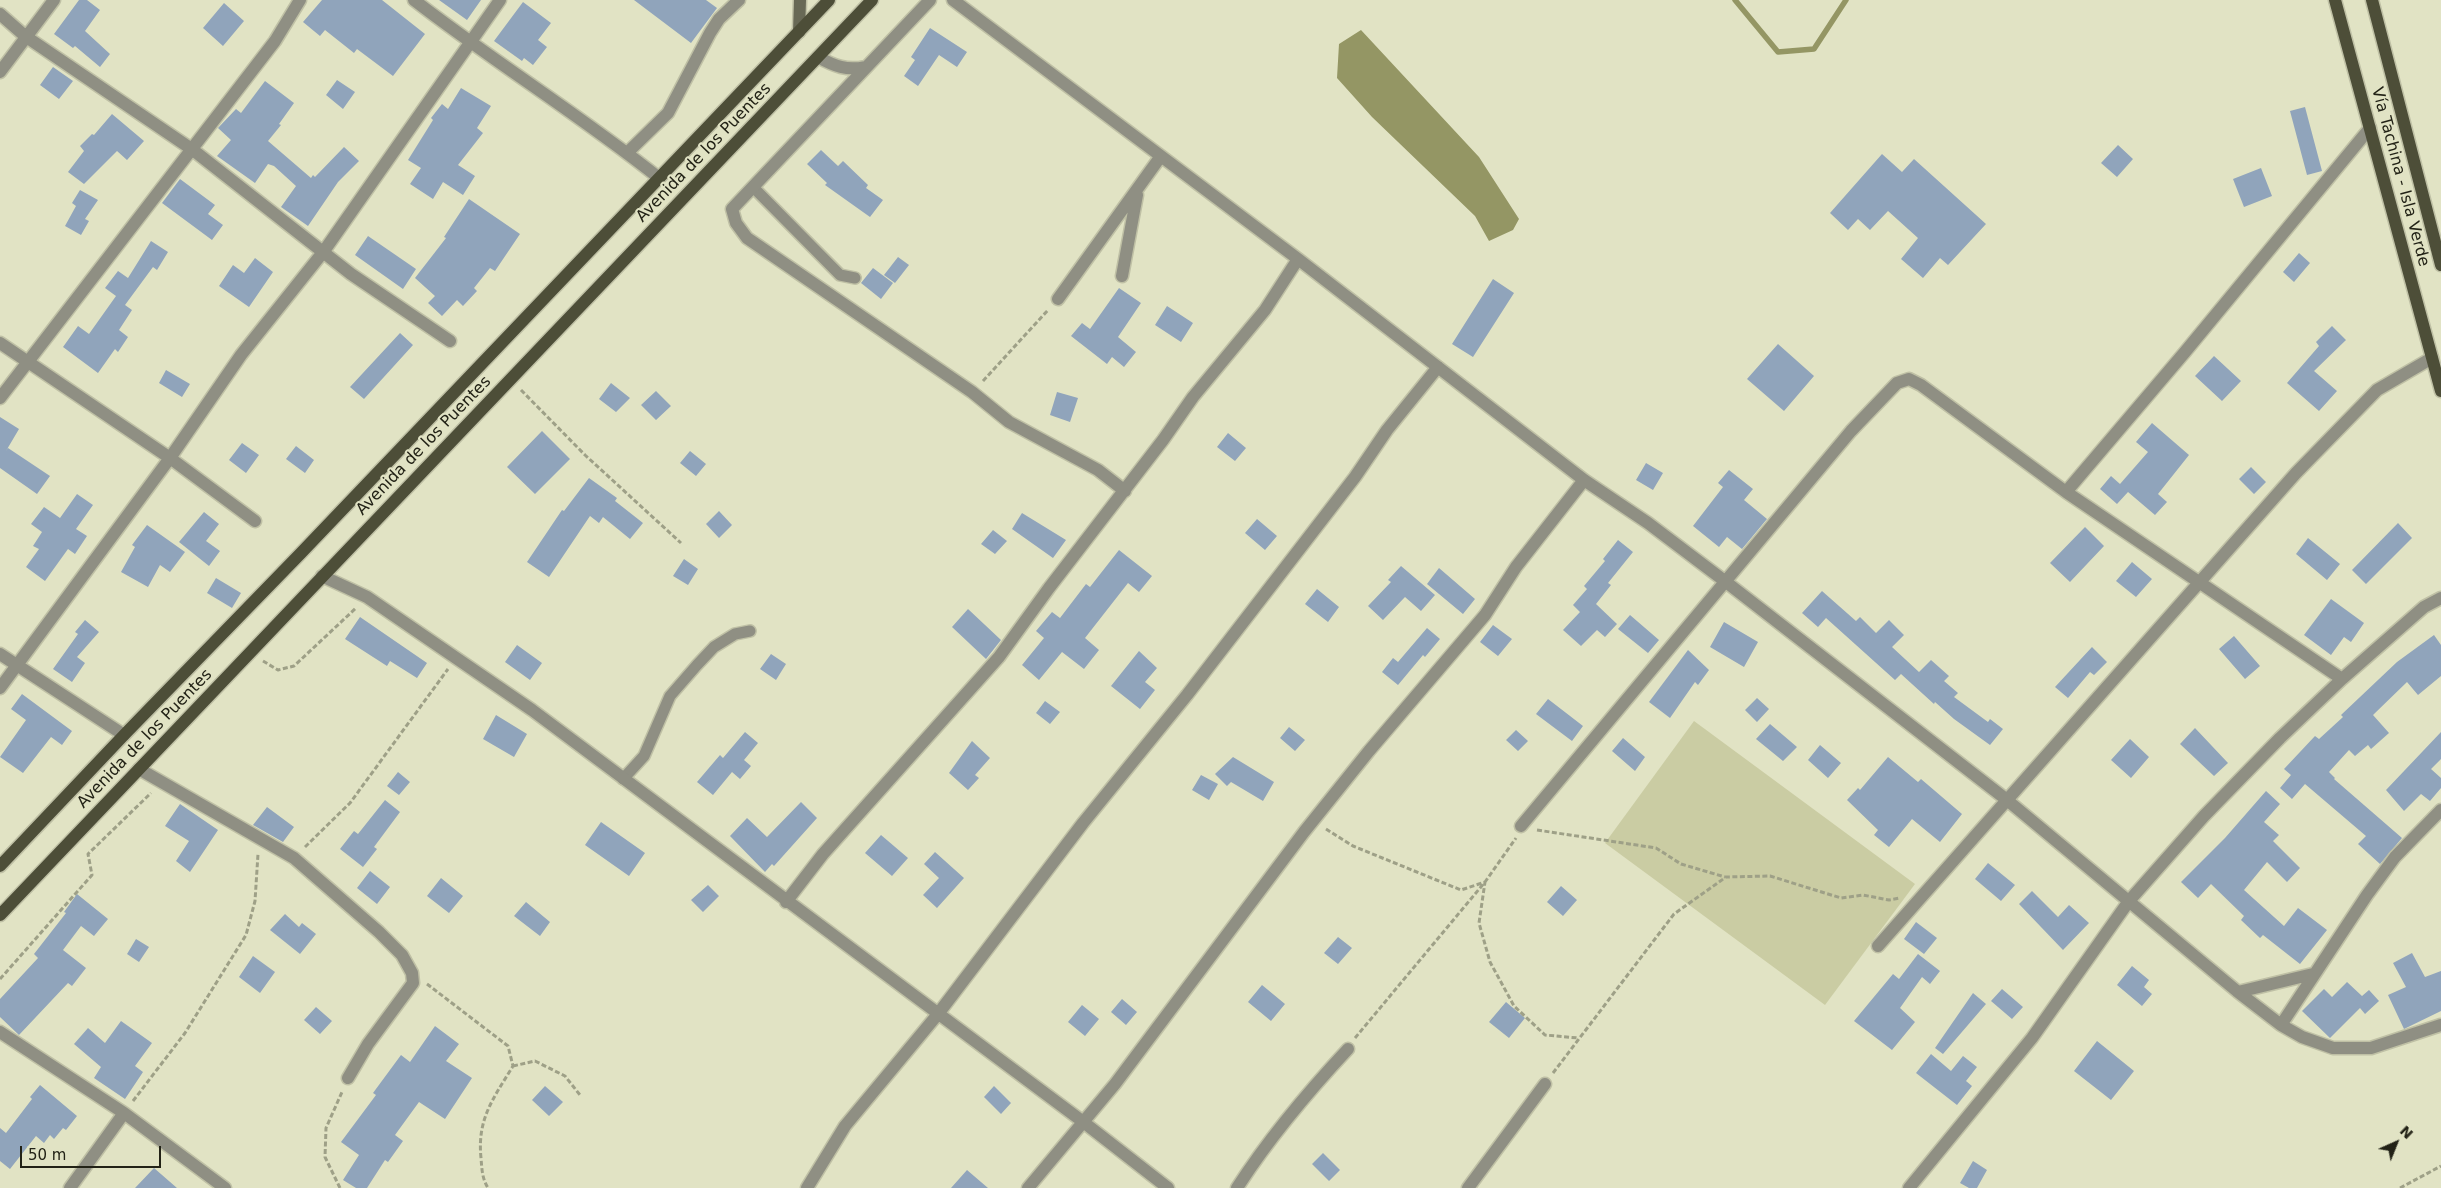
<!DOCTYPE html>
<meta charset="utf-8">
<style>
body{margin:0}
#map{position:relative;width:2441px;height:1188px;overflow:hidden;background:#e1e3c4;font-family:"DejaVu Sans",sans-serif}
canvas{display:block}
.north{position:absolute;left:2371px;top:1118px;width:50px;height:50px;-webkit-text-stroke:4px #e1e3c4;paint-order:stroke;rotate:44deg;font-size:14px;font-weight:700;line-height:20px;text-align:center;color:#222216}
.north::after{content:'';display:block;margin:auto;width:18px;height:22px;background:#222216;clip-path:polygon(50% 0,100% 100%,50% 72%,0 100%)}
.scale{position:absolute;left:20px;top:1146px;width:141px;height:22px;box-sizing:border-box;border:2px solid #222216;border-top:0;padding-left:6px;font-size:15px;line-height:18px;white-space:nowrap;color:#222216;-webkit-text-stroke:4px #e1e3c4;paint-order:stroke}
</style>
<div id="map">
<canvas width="2441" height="1188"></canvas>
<div class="north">N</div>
<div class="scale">50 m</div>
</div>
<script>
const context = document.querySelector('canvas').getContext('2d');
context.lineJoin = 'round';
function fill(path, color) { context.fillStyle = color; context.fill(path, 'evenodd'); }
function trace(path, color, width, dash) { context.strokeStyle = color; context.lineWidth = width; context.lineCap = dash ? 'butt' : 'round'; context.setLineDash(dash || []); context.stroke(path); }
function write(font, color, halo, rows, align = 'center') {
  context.font = font + ' "DejaVu Sans",sans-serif'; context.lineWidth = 4; context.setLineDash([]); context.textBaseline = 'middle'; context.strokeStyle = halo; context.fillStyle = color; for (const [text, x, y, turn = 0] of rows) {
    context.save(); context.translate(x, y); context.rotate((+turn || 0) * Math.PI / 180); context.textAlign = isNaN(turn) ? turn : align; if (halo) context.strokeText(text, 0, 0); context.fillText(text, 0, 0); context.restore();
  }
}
const green = new Path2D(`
 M1694,721L1915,884L1825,1005L1605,843Z`);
const water = new Path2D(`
 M1361,30L1479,157L1519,219L1513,230L1489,241L1475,216L1372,117L1337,78L1339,44Z`);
const stream = new Path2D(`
 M1735,0L1778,52L1814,49L1846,0`);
const building = new Path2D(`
 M79,0H87L100,10L85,31L110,54L100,67L75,46L73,48L54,34Z
 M322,0H382L425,34L393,76L357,49L354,53L325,30L320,36L303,22Z
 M439,0H481L467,20Z
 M634,0H706L717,8L691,43Z
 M523,2L551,23L538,40L547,47L533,65L524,58L522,61L494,41Z
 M224,3L244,21L223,46L203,28Z
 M930,28L967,52L957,67L939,55L918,86L904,76L915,60L911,57Z
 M53,67L73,81L59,99L40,85Z
 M337,80L355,92L343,109L326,95Z
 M265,81L294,103L279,124L281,125L268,141L311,178L313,175L315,177L344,147L359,161L338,182L308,226L281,207L296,186L274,166L268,164L255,183L217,156L231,140L218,128L236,109L241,113Z
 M461,88L491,106L477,128L483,133L458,165L475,176L463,195L443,182L433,199L410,184L421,168L408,160L433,120L431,118L442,104L448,109Z
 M2305,107L2322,171L2307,175L2290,111Z
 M112,114L144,141L127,160L117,151L84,184L68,172L84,151L80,146L92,134L94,135Z
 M2118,145L2133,159L2117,177L2101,163Z
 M821,150L838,166L843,161L868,185L866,188L883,200L870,217L825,185L827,183L807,164Z
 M1882,154L1902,172L1914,159L1986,224L1948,265L1940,258L1923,278L1901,259L1918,238L1888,211L1870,230L1858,219L1848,230L1830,213Z
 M2261,168L2272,196L2244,207L2233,179Z
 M180,179L215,205L208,214L223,225L212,240L162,203Z
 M80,190L98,200L85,219L89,221L81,235L65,226L76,206L72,203Z
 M469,199L520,234L495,271L490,268L474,288L477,291L463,306L457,300L442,316L428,303L435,296L415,278L446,238L444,237Z
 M368,236L416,269L403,289L355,255Z
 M151,241L168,252L157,270L153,267L125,305L132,310L119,330L128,337L118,352L115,349L98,373L63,347L78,326L89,334L116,296L105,288L118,271L128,278Z
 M2299,253L2310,263L2294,282L2283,272Z
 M898,257L909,265L895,283L884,275Z
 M255,258L273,272L249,307L219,286L233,265L244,273Z
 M873,268L893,283L881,299L861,283Z
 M1493,279L1514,293L1473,357L1452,344Z
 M1119,288L1141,303L1118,337L1136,352L1124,367L1112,357L1107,364L1071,336L1082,323L1090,329Z
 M1167,306L1193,323L1181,342L1155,325Z
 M2332,326L2346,340L2314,371L2337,391L2319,411L2287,383L2319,346L2316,342Z
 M400,333L413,345L364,399L350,387Z
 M1778,344L1814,376L1784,411L1747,379Z
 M2214,356L2241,381L2222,401L2195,376Z
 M166,370L190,384L182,397L159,383Z
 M611,383L630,398L616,412L599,399Z
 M656,391L671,406L656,420L641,405Z
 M1057,392L1078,398L1070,422L1050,415Z
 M0,417L19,429L6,451L8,448L50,476L37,494L0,468Z
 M2152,423L2189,455L2158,494L2167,502L2155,515L2128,492L2117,504L2100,489L2111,476L2120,484L2148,452L2136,442Z
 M542,431L570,459L535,494L507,467Z
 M1228,433L1246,448L1235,461L1217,447Z
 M242,443L259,455L246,473L229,460Z
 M296,446L314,460L305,473L286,459Z
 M690,451L706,464L696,476L680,463Z
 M1646,463L1663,473L1653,490L1636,480Z
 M2251,467L2266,482L2254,494L2239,479Z
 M1729,470L1753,489L1744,500L1767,519L1742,549L1727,537L1719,547L1693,526L1723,487L1718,483Z
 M589,478L617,498L615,501L643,523L630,539L603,517L599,523L590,516L549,577L527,562L562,510L564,511Z
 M77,494L93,505L76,529L87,536L75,554L68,549L45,581L26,567L39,549L33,546L42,532L31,524L44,507L60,518Z
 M719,511L732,525L719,538L706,524Z
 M204,512L219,524L206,541L220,551L209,566L179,542Z
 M1022,513L1066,540L1053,558L1012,529Z
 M1257,519L1277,536L1265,550L1245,533Z
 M2398,523L2412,538L2366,584L2352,570Z
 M147,525L185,552L170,572L160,565L148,587L121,572L135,547L132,545Z
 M2085,527L2104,546L2070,582L2050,563Z
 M993,530L1007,541L995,554L981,544Z
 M2308,538L2340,564L2327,580L2296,554Z
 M1618,540L1633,552L1608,583L1611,585L1596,604L1617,624L1605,637L1597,630L1581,646L1563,630L1580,612L1573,605L1587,589L1584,586L1605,561L1603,559Z
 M1119,550L1152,576L1139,592L1128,583L1085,638L1099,650L1084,669L1062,652L1039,680L1022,665L1044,638L1036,631L1052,612L1060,618L1086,584L1090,587Z
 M684,559L698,569L688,585L673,576Z
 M2132,562L2152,579L2136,597L2116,581Z
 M1401,566L1435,595L1421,611L1405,597L1383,620L1368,606L1391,582L1388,580Z
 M1439,568L1475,599L1463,614L1427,584Z
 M216,578L241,593L232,608L207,593Z
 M1317,589L1339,607L1328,622L1305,604Z
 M1822,591L1856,621L1860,617L1876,633L1889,620L1904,635L1892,647L1919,672L1931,660L1949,676L1944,681L1958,693L1954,697L1988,722L1990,719L2003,729L1990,745L1954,719L1935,702L1934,704L1901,674L1895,680L1826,618L1818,627L1802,613Z
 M2331,599L2364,623L2351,642L2344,637L2331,655L2304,635Z
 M968,609L1001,640L986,659L952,627Z
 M1630,615L1659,640L1648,653L1618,629Z
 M360,617L427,663L417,678L390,661L387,666L345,639Z
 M85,620L99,632L77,657L85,663L72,682L53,669L78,634L75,632Z
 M1724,622L1758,642L1744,667L1710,647Z
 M1493,625L1512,639L1498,656L1480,642Z
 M1427,628L1440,639L1425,657L1423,655L1398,685L1382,672L1393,658L1398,662Z
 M2434,635L2441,645V676L2418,695L2407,682L2373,715L2389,733L2371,749L2368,745L2355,756L2349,750L2329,772L2335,778L2334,779L2402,838L2380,864L2358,844L2366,836L2305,784L2292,799L2280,788L2291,775L2284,769L2315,736L2319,739L2343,717L2341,715L2397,662Z
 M2234,636L2260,666L2245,679L2219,649Z
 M517,645L542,663L530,680L505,662Z
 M2092,647L2107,662L2094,675L2090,672L2068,698L2055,687Z
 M1688,650L1709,670L1698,685L1695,682L1670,718L1649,702Z
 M1139,651L1157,668L1145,682L1155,690L1140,709L1111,686Z
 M771,654L786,664L776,680L760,669Z
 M22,694L72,731L62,745L51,737L23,773L0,757L26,720L11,709Z
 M1757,698L1769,709L1757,722L1745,710Z
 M1548,699L1583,726L1572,741L1536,714Z
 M1045,701L1060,712L1050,724L1036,713Z
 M496,715L527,734L514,757L483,739Z
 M1770,724L1797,747L1783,761L1756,739Z
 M1289,727L1305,740L1295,751L1280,738Z
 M2195,728L2228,763L2214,776L2180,744Z
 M1516,730L1528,741L1518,751L1506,740Z
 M745,732L758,743L744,760L751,766L740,779L732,772L713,795L697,782L720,755L723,758Z
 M2441,732V759L2431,769L2441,778V788L2430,801L2421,794L2404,811L2386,790Z
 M1623,738L1645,757L1635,771L1612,751Z
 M2130,739L2149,757L2131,778L2111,760Z
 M972,741L990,758L975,775L979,778L968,790L949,773Z
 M1820,745L1841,763L1828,778L1808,760Z
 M1233,757L1274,782L1263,801L1231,782L1227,786L1215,774Z
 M1888,757L1918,782L1921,779L1962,814L1940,842L1912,819L1889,847L1874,835L1878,830L1847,800L1858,788L1860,790Z
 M398,772L410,782L399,795L387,786Z
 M1201,775L1218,784L1209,800L1192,790Z
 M2266,791L2280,804L2264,822L2279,835L2273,841L2300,868L2287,882L2267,862L2244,890L2284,926L2298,908L2327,930L2300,964L2263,935L2260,938L2241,920L2244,916L2211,884L2198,898L2181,882L2225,838Z
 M385,800L400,812L374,847L377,849L363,867L340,849L354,831L358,834Z
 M801,802L817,818L774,866L772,864L765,872L730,836L747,818L767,837Z
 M180,804L218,830L190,872L176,861L189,841L165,826Z
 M267,807L294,827L283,842L253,825Z
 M601,822L645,853L629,876L585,845Z
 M881,835L908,858L892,876L865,853Z
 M935,852L964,878L937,908L923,895L939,878L924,864Z
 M1988,863L2015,885L2001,901L1975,879Z
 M370,871L390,887L377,904L357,888Z
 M441,878L463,896L449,913L427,896Z
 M708,885L719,896L703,912L691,900Z
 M1561,886L1577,900L1563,916L1547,902Z
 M2032,891L2058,917L2069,905L2089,923L2063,950L2019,904Z
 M77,894L108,919L94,936L81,926L63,950L86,968L72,986L68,983L19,1035L0,1017V999L38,958L34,954L66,913L64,912Z
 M526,902L550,922L540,936L514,916Z
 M285,914L299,927L302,923L316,934L300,954L270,930Z
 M1916,922L1937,938L1924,954L1904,939Z
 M1338,937L1352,948L1338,964L1324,953Z
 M136,939L149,947L139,962L127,954Z
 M2412,953L2425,977L2441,971V1011L2404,1029L2388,995L2406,987L2393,963Z
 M1918,954L1940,971L1930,984L1922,977L1900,1008L1915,1022L1892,1050L1854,1021L1893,974L1899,979Z
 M253,956L275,972L260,993L239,977Z
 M2132,966L2149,980L2144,987L2152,994L2142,1006L2117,985Z
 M2347,982L2362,996L2369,990L2379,1001L2365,1014L2360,1008L2330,1038L2302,1011L2324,989L2332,997Z
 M1262,985L1285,1004L1271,1021L1248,1002Z
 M2002,989L2023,1007L2012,1019L1991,1001Z
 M1973,993L1986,1004L1943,1054L1935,1048Z
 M1122,999L1137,1012L1126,1025L1111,1012Z
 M1506,1002L1525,1018L1509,1038L1489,1022Z
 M1082,1005L1099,1019L1085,1036L1068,1022Z
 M316,1007L332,1021L320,1034L304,1020Z
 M121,1021L152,1043L135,1066L143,1072L125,1099L94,1078L101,1067L74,1044L88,1028L105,1043Z
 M435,1026L459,1044L446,1061L472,1078L445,1119L419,1102L395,1135L403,1141L388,1162L385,1160L367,1188H356L343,1180L359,1155L341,1142L376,1095L373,1093L401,1055L410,1062Z
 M2097,1041L2134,1071L2111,1100L2074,1071Z
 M1931,1054L1951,1071L1963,1056L1977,1067L1966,1081L1972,1086L1957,1105L1916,1073Z
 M40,1085L77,1116L66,1130L63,1128L54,1139L50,1135L44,1143L36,1136L10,1169L0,1161V1128L6,1133L32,1099L30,1097Z
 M545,1086L563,1102L549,1116L532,1100Z
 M994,1086L1011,1103L1001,1114L984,1097Z
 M1323,1153L1340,1170L1329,1181L1312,1164Z
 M1973,1161L1987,1170L1977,1188H1969L1960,1183Z
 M154,1168L177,1188H135Z
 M967,1170L988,1188H951Z`);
const path = new Path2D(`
 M983,381L1048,310
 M521,390L585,455L681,543
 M263,661L278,670L294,666L356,608
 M1326,829L1353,846L1461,890L1485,882L1479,923L1490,962L1514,1006L1545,1035L1578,1038
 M1537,830L1656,848L1681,864L1725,877
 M305,847L350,803L448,669
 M0,979L92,875L88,854L151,793
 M427,984L508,1046L513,1066C493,1099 477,1119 481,1158C482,1170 482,1178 488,1188
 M1355,1038L1485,882L1516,838
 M513,1066L535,1061L565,1076L580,1095
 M1553,1073L1674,914L1726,877L1770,876L1841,898L1863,895L1889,900L1900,898
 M133,1101L185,1033L246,935L255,901L258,854
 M340,1188L325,1157L326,1128L342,1092
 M2400,1188L2441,1166`);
const lane = new Path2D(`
 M753,187L840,275L855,278
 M623,779L644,756L670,696L697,665L714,647L735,634L750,631`);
const street = new Path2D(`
 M414,0C494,62 580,115 659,178
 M930,0L732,209L736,223L747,238L972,392L1009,422L1098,470L1125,491
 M953,0L1298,259L1584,480L1648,523L1726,582L2007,800L2238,992L2281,1025L2302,1037L2333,1048H2371L2441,1025
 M0,14L25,36L193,150L351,274L450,341
 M818,57C834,66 847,71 865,67
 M0,72L54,0
 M627,153L668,113L710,33L719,19L739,0
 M1122,276L1137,195
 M1058,299L1161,156
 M0,343L170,458L255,521
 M0,398L275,41L300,0
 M2066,492L2185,352L2370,128
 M322,576L367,597L532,710L1082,1121L1168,1188
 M0,654L124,735
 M0,688L170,458L241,355L324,251L500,0
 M139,769L294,858L379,932L402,955L412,973L413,983L368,1044L348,1078
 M1521,826L1851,431L1897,383L1909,379L1921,385L2066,492L2342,679
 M786,902L823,854L999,657L1049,588L1163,440L1193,397L1265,310L1298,259
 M1878,946L2296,473L2377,390L2432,358
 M2238,992L2313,974
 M2281,1025L2367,895L2395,857L2441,810
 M0,1032L124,1113L225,1188
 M70,1188L124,1113
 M807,1188L845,1126L938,1014L1083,823L1187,695L1355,477L1387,430L1438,367
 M1028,1188L1115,1084L1304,832L1369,751L1485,615L1516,567L1584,480
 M1237,1188C1269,1138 1307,1093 1348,1049
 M1468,1188L1545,1084
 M1909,1188L2032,1038L2129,901L2204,816L2280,738L2342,679L2424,607L2441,598`);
const secondary = new Path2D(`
 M799,32L800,0`);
const primary = new Path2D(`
 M2335,0L2441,391
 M2372,0L2441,265
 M0,866L124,735L301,553L829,0
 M0,915L872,0`);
const streetNames = [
 ["Avenida de los Puentes",704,153,-46],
 ["Vía Tachina - Isla Verde",2400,177,75],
 ["Avenida de los Puentes",424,446,-46],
 ["Avenida de los Puentes",145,739,-46]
];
fill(green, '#cacca3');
fill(water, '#949664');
trace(stream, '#949664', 5.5);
fill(building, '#90a4bb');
trace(lane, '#bfc0a5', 14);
trace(street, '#bfc0a5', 15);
trace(secondary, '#bfc0a5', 15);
trace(primary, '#bfc0a5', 15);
trace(path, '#9ea087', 3, [5, 2.5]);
trace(lane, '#8f8f83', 11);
trace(street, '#8f8f83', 12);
trace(secondary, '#686956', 12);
trace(primary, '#4d4e38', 12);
write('16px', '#222216', '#e1e3c4', streetNames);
</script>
